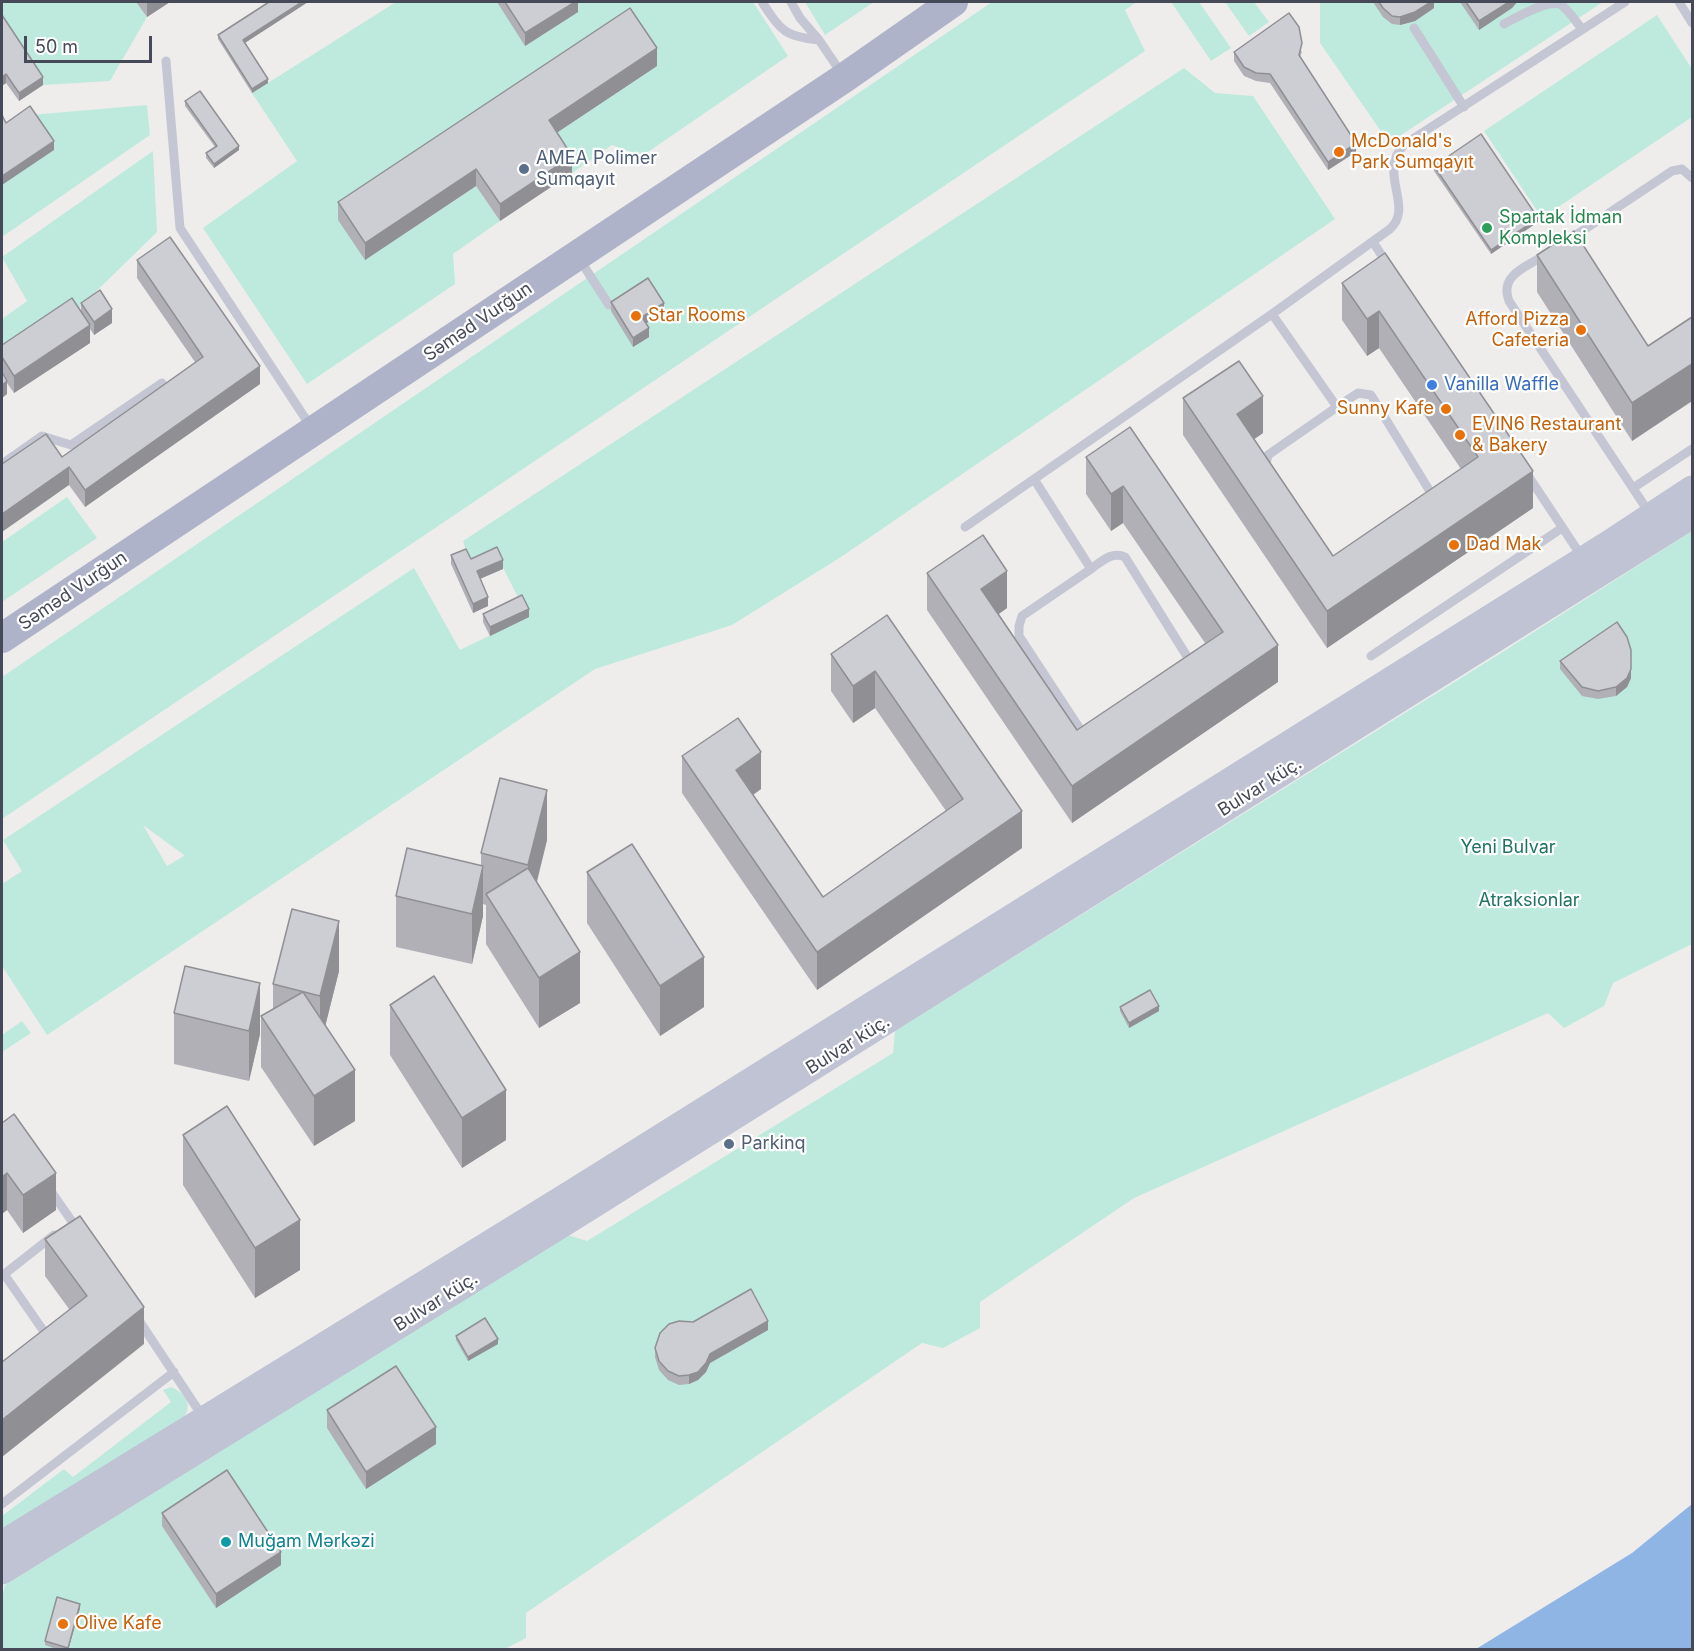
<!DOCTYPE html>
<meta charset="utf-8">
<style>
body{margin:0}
#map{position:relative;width:1694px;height:1651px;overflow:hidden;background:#efedec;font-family:Inter,sans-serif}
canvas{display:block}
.frame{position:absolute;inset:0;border:3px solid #464a58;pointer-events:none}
.scale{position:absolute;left:24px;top:36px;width:128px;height:27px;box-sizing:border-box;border:3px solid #464a58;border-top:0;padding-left:8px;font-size:18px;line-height:21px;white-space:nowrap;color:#464a58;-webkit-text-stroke:4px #fff;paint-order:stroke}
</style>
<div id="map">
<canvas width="1694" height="1651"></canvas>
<div class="frame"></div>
<div class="scale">50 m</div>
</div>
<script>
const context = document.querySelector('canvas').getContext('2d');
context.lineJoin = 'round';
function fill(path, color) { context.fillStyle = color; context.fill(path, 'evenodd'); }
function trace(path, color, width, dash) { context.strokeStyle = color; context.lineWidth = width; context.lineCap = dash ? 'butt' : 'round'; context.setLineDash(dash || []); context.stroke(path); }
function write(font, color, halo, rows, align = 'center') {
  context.font = font + ' Inter,sans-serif'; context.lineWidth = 4.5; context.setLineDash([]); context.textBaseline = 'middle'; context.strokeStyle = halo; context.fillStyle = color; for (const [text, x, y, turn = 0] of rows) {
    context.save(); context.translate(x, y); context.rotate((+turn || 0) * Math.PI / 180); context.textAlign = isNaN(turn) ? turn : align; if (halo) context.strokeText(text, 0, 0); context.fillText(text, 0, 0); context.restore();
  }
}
const green = new Path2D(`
 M2,2H136L147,17L110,81L43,85L2,24Z
 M396,2H753L788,56L642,156L612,145L572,173L549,138L365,260L476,186L500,221L453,254L455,284L307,384L203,228L297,161L252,93Z
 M805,2H874L825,35Z
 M992,2H1137L1125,10L1145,51L2,819V677Z
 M1171,2H1199L1231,48L1211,61Z
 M1225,2H1254L1269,22L1249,36Z
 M1320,2H1603L1389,143L1320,43Z
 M1657,15L1692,69V117L1542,218L1484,131Z
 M1184,68L1215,93L1253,96L1335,219L841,557L732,625L595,669L47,1035L2,966V884L22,871L3,840L414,568L460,650L528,617L497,556L471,568L463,541ZM143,825L184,855V856L167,866Z
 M147,105L150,135L2,237V185L30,115Z
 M153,151L157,232L72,315L2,362V319L27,301L2,257Z
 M67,497L97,538L2,602V542Z
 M1692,531V944L1613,983L1604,1006L1564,1028L1548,1013L1134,1198L980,1302V1328L943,1348L922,1343L526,1613V1638L505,1649L2,1650V1598L5,1585L568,1235L587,1241L893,1053L895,1031L1501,653Z
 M22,1021L31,1033L2,1052V1035Z
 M171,1387C186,1393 194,1407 182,1419L2,1532V1516L64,1469L73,1477L171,1402L163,1390Z`);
const water = new Path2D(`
 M1692,1504V1649H1476L1632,1553Z`);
const lane = new Path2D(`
 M762,2C781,30 783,36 819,40L842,74
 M791,2L800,18L819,40
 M1679,2L1692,23
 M1504,24C1517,17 1546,0 1560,4C1569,10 1576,22 1582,29
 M1414,28L1464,107
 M166,61L180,228L311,427
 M1567,241L1672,171L1682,169L1692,178
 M1373,242L1388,265
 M1545,255C1526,267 1499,275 1509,301L1650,514
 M580,260L609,305
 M1272,314L1337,407L1358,393L1371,395L1434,498
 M2,464L42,436L71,445L162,383
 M1265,469L1268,455L1337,407
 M1527,474L1582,557
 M1034,479L1091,569C1102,561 1112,551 1125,557L1188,658L1189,667
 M1633,488L1692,449
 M965,527L1272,314L1390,229C1415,206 1376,172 1405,144L1625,2
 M1371,656L1562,528
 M1089,735L1082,732L1019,636V626L1022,616L1091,569
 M48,1187L78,1230
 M4,1274L45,1333L44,1340
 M2,1276L54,1235
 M138,1319L203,1417
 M2,1504L174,1372`);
const secondary = new Path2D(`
 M2,1544L572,1193L1607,545L1692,489
 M2,1571L583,1211L1692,515`);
const primary = new Path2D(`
 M2,638L844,78L953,2`);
const wall = new Path2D(`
 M136,2H170L147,17Z
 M269,2H308L245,43L268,83L252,93L218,39V35Z
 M497,2H578V12L525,46Z
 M1373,2H1434V8L1415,21L1400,25L1392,24L1383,17Z
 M1460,2H1517L1512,8L1479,30Z
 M2,15L43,85L19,101L6,83L2,86Z
 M1302,51L1300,58L1356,152L1328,170L1270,83L1256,81L1244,76L1234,61V52Z
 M657,66L557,132L572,173L500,221L476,186L365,260L338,220V202Z
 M185,101L239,150L214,168L206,158V153L215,147L185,106Z
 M1434,166L1538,222L1491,254L1434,171Z
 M1385,253L1533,508L1327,648L1183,435V398L1263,433L1254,439L1333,556L1461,469L1379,348L1367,356L1342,320V283Z
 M1537,255L1648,346L1692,317V401L1632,441L1537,292Z
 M137,260L260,384L85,507L69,485L62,457L195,362L137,278Z
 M611,302L664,312L646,323L649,337L633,347L611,311Z
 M81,303L112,323L94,335L90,329V343L14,393L7,383V394L2,398V345L81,312Z
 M1130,427L1278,682L1072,823L927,610V573L1007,608L999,614L1077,730L1205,643L1123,523L1111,531L1086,494V457Z
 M451,555L471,559L503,569L480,579L488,606L473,613L451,564Z
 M483,614L529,617L490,636L483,622Z
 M887,615L1022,848L817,990L682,793V756L761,789L753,795L823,897L946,811L875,708L853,723L831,691V654Z
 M1631,650V678L1627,687L1616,696L1598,699L1582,696L1560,669V661Z
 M547,840L537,882L580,1003L539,1028L486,944V905L483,904V916L472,964L396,947V896L481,866V853Z
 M587,872L704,1007L660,1036L587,923Z
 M339,971L325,1026L355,1121L314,1146L261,1067V1016L273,1010V984Z
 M390,1005L506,1140L462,1168L390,1055Z
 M1120,1007L1159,1011L1129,1028L1120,1011Z
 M174,1013L260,1034L249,1081L174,1064Z
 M2,1123L56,1210L23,1233L7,1210L2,1214Z
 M183,1135L300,1270L255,1298L183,1185Z
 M45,1239L144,1344L69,1309L45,1276Z
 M768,1330L710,1363L706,1372L698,1380L689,1384L679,1385L668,1380L659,1370L655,1357V1348Z
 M456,1336L498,1344L468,1361L456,1340Z
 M327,1410L436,1444L366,1489L327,1428Z
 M162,1513L281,1565L216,1608L162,1526Z
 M80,1608L68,1650H59L45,1645V1641Z`);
const shadedWall = new Path2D(`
 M147,2H170L147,17Z
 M302,2H308L243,44V40Z
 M575,2H578V12L525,46V33Z
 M1431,2H1434V8L1415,21L1400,25V17Z
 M1509,2H1517L1512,8L1479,30V21Z
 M657,48V66L549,138V120Z
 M6,74V83L2,86V77Z
 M43,77V85L19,101V93Z
 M268,79V83L252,93V89Z
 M54,141V150L2,185V176Z
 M1356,143V152L1328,170V162Z
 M239,146V150L214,168V164Z
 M572,156V173L500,221V204Z
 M476,169V186L365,260V243Z
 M1538,218V222L1491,254V250Z
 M664,303V312L642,326V317Z
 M112,309V323L94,335V322Z
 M1379,311V348L1367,356V319Z
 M90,325V343L14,393V376Z
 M649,328V337L633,347V338Z
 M1692,364V401L1632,441V403Z
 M260,366V384L85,507V490Z
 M7,381V394L2,398V385Z
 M1263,396V433L1237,451V414Z
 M69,467V485L2,532V514Z
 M1533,471V508L1327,648V611Z
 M1123,486V523L1111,531V494Z
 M503,560V569L477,580V571Z
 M1007,571V608L981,626V589Z
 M488,597V606L473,613V604Z
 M529,609V617L490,636V627Z
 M1278,645V682L1072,823V786Z
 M1631,669V678L1627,687L1616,696V687Z
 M875,671V708L853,723V686Z
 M761,752V789L736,807V770Z
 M547,790V840L528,916V865Z
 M1022,811V848L817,990V952Z
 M483,866V916L472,964V914Z
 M339,921V971L320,1047V996Z
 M580,952V1003L539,1028V978Z
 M704,957V1007L660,1036V986Z
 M260,983V1034L249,1081V1031Z
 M1159,1006V1011L1129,1028V1023Z
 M355,1070V1121L314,1146V1096Z
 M506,1090V1140L462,1168V1118Z
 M7,1173V1210L2,1214V1177Z
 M56,1173V1210L23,1233V1195Z
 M300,1220V1270L255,1298V1248Z
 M144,1307V1344L2,1457V1420Z
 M768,1321V1330L710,1363L706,1372L698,1380L689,1384V1375L710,1354Z
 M498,1339V1344L468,1361V1357Z
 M436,1427V1444L366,1489V1472Z
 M281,1552V1565L216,1608V1594Z
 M80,1604V1608L68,1650V1648Z`);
const building = new Path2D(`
 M269,2H302L243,40L268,79L252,89L218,35Z
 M505,2H575L525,33Z
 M1379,2H1431L1415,12L1400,17L1392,16L1383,8Z
 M1466,2H1509L1479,21Z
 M630,8L657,48L549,120L572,156L500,204L476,169L365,243L338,202Z
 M1289,13L1299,27L1302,43L1299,55L1356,143L1328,162L1270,74L1256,73L1244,67L1234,52Z
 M2,15L43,77L19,93L6,74L2,77Z
 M200,91L239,146L214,164L206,153L217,146L185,101Z
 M30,106L54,141L2,176V115L6,123Z
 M1481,134L1538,218L1491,250L1434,166Z
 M1574,231L1648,346L1692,317V364L1632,403L1537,255Z
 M170,237L260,366L85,490L69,467L2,514V464L46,434L62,457L203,357L137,260Z
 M1385,253L1533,471L1327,611L1183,398L1239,361L1263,396L1237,414L1333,556L1478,457L1379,311L1367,319L1342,283Z
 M648,278L664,303L642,317L649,328L633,338L611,302Z
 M100,290L112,309L94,322L81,303Z
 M72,298L90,325L14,376L2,357V345Z
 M2,372L7,381L2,385Z
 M1130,427L1278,645L1072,786L927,573L983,535L1007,571L981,589L1077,730L1223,632L1123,486L1111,494L1086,457Z
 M497,547L503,560L477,571L488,597L473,604L451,555L466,549L471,559Z
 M522,595L529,609L490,627L483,614Z
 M887,615L1022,811L817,952L682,756L738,718L761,752L736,770L823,897L963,799L875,671L853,686L831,654Z
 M1617,622L1627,637L1631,650V669L1627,678L1616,687L1598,691L1582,687L1560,661Z
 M500,778L547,790L528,865L481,853Z
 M632,844L704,957L660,986L587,872Z
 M407,848L483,866L472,914L396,896Z
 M528,868L580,952L539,978L486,894Z
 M292,909L339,921L320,996L273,984Z
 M185,966L260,983L249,1031L174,1013Z
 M434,976L506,1090L462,1118L390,1005Z
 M1150,990L1159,1006L1129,1023L1120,1007Z
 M303,992L355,1070L314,1096L261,1016Z
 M227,1106L300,1220L255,1248L183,1135Z
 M14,1114L56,1173L23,1195L7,1173L2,1177V1123Z
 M80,1216L144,1307L2,1420V1362L87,1296L45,1239Z
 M751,1289L768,1321L710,1354L706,1363L698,1372L689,1375L679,1376L668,1371L659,1361L655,1348L660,1333L669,1324L679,1321L693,1322Z
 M485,1318L498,1339L468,1357L456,1336Z
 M396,1366L436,1427L366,1472L327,1410Z
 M227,1470L281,1552L216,1594L162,1513Z
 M57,1597L80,1604L68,1648L45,1641Z`);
const markers = [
 [1339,152,6,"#e8710a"],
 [524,169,6,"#5c6f8a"],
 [1487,228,6,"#2e9e5b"],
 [636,316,6,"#e8710a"],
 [1581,330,6,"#e8710a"],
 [1432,385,6,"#3f7fe0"],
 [1446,409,6,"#e8710a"],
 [1460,435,6,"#e8710a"],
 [1454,545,6,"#e8710a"],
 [729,1144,6,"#5c6f8a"],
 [226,1542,6,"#0f9aa8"],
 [63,1624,6,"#e8710a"]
];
const foodNames = [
 ["McDonald's",1351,142],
 ["Park Sumqayıt",1351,163],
 ["Star Rooms",648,316],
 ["Afford Pizza",1569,320,"right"],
 ["Cafeteria",1569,341,"right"],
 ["Sunny Kafe",1434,409,"right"],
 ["EVIN6 Restaurant",1472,425],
 ["& Bakery",1472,446],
 ["Dad Mak",1466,545],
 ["Olive Kafe",75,1624]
];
const serviceNames = [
 ["AMEA Polimer",536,159],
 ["Sumqayıt",536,180],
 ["Parkinq",741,1144]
];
const leisureNames = [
 ["Spartak İdman",1499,218],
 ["Kompleksi",1499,239]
];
const streetNames = [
 ["Səməd Vurğun",478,322,-34],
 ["Səməd Vurğun",73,591,-34],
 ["Bulvar küç.",1260,787,-32],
 ["Bulvar küç.",848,1045,-32],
 ["Bulvar küç.",436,1302,-32]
];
const shopNames = [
 ["Vanilla Waffle",1444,385]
];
const parkNames = [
 ["Yeni Bulvar",1508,848],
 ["Atraksionlar",1529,901]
];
const cultureNames = [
 ["Muğam Mərkəzi",238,1542]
];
fill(green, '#bdeadd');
fill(water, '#8eb5e4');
trace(lane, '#c4c7d3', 9);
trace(secondary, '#c0c3d4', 27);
trace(primary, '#aeb3c9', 30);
fill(wall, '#b0b0b6');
fill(shadedWall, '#909094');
fill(building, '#cdcdd4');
trace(building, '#909094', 1.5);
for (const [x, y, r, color] of markers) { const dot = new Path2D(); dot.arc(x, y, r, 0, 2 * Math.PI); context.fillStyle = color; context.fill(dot); trace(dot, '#fff', 2); }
write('18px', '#c56008', '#fff', foodNames, 'left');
write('18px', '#4e5e75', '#fff', serviceNames, 'left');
write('18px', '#27864d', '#fff', leisureNames, 'left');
write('18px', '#464a58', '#fff', streetNames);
write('18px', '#366cbe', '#fff', shopNames, 'left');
write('18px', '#1e7364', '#fff', parkNames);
write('18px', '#0d838f', '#fff', cultureNames, 'left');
</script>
